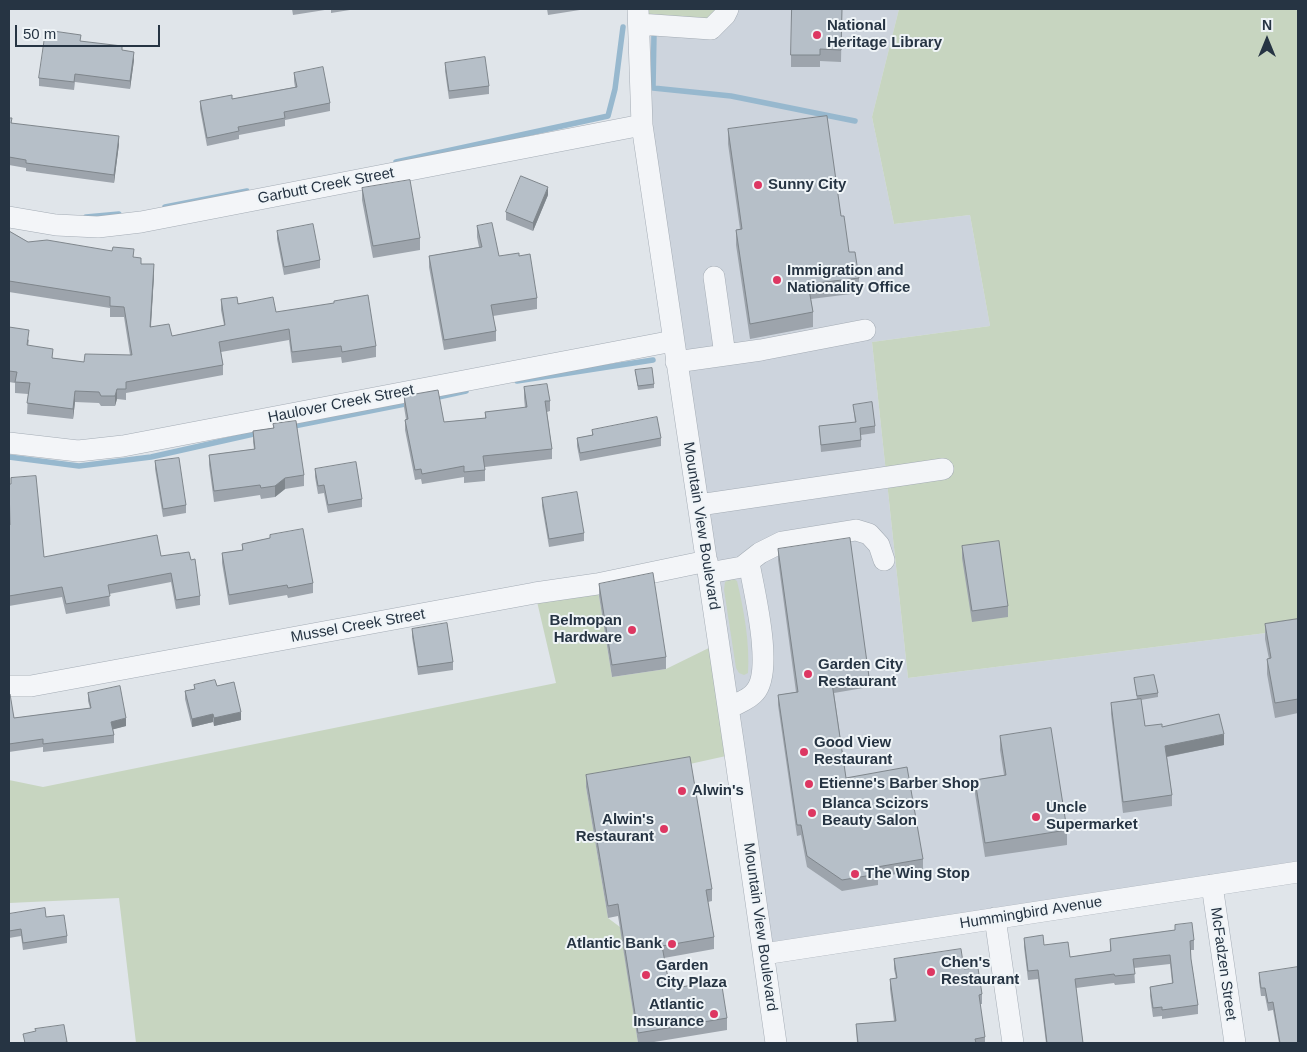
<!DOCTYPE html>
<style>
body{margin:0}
#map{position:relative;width:1307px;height:1052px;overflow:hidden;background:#e0e5ea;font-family:Helvetica,sans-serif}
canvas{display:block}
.frame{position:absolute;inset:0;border:10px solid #263443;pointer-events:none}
.north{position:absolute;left:1242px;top:15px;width:50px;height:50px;-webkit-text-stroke:4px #eff4f7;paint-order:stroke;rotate:0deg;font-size:14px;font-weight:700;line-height:20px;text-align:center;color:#263443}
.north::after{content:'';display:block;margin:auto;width:18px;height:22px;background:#263443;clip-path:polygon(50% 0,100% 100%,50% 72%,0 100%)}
.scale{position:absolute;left:15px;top:25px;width:145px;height:22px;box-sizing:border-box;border:2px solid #263443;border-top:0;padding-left:6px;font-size:15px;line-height:18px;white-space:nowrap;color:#263443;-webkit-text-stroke:4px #eff4f7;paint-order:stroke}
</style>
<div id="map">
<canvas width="1307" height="1052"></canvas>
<div class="frame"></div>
<div class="north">N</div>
<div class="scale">50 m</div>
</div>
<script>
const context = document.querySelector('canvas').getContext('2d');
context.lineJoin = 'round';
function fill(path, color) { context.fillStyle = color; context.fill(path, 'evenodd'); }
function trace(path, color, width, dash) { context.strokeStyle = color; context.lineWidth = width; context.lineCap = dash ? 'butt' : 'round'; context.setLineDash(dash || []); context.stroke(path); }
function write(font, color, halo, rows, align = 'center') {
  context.font = font + ' Helvetica,sans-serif'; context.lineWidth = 4; context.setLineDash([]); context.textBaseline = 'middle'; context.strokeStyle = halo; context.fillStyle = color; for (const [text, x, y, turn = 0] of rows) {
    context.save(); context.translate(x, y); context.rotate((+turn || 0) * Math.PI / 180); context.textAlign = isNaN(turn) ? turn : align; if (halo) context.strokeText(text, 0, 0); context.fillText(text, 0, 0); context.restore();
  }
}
const built = new Path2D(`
 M716,9H899L872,117L894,224L970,215L990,326L872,342L908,678L1298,629V880L764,954L639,24L708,20Z`);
const green = new Path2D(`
 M638,9H716L709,20L639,24Z
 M899,9H1298V629L908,678L872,342L990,326L970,215L894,224L872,117Z
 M732,578L737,581C744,610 750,644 748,673L744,675L739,673L736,668L724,590L725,582Z
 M597,584L612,677L666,669L719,643L735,754L586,787L608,918L620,927L638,1043H136L119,898L9,903V780L43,787L556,683L535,593Z`);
const stream = new Path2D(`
 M654,35L653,88L731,96L855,121
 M396,162L608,116L615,89L623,27
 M165,207L247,191
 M86,217L119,214
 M517,381L653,360
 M434,398L466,391
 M289,427L410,403
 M9,457L79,466L151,457L258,433`);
const minor = new Path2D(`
 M638,9L642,125L735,754L776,1043
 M639,24L711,29L725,15L728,9
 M9,217L56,225L98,227L141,222L642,125
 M714,277L725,355
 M676,362L761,350L865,330
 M9,443L78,451L123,446L673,341
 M699,505L943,469
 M709,573L742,567L760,553L782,542L856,530L869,534L879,545L884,560
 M9,686H31L535,593L597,584L707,561
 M729,708C737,703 749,700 755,692C774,671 754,591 749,563
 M1212,885L1235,1043
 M995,918L1013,1043
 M764,954L1298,872`);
const wall = new Path2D(`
 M292,9H356L331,13V9L293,15Z
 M547,9H586L548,15Z
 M842,9L841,62L820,61V67H791V55Z
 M81,41L122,50L134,60L130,89L75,82L74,90L39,86V78Z
 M445,63L489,86V94L449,99L445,71Z
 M294,73L330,103V111L285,120V126L239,135V139L207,146L200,109V101L232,99L295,87L294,81Z
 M9,118L12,123L119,144L114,183L26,171V168L9,165Z
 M728,129L841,216L849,252L859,278V293L811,299L813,312V327L750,339L736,245V230L740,229L728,144Z
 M362,188L420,238V250L373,258L362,200Z
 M548,195L533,231L506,220V212Z
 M477,226L499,256H519L537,298V309L493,316L496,331V341L444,350L429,267V256L479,247L477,237Z
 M9,231L28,242L134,258L154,275L151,327L172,336L224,325L221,310V299L276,312L376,346V357L342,363L341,357L292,363L289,340L221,352L223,365V375L126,393V400L117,399L115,406H101L99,403L75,402L73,419L27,414L28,394L15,393V383L9,382V327L29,340L28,346L53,358L84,362L130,355L124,317H110V308L9,292Z
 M277,231L320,260V268L284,275L277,239Z
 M635,370L654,384V388L638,390Z
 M524,387L550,401V411L547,412L552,449V459L485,467V481L464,483V477L422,484L421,479L415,480L405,430V420L406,419L404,407V396L444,422L485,418V412L525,408L524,398Z
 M853,405L875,426V433L861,435V447L821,452L819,426L855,422Z
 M273,424L304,475V486L285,489L275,497L261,499L260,495L214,502L209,465V455L254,449L253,442V431L273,428Z
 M592,430L661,438V446L580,461L577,446V438L592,435Z
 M155,461L186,505V513L163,517L155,469Z
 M315,469L362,499V507L328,513L324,493L318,494L315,477Z
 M9,484L44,557L161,556L191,560L200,596V605L176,609L171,582L109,594L110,606L66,614L62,597L9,606V525H10Z
 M542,498L584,533V541L549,547L542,506Z
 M270,535L313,583V593L288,598L287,595L229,605L222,563V553L242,550V544L270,538Z
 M962,546L1008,606V617L972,622L962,558Z
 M778,549L869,677V687L834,693L846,778L923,859V870L878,877V885L842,891L807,867L801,835L797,836L778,705V695L796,692L778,560Z
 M599,584L666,657V669L612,677L599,596Z
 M1298,619V713L1275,718L1267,674V659H1269L1265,639V624Z
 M412,629L453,662V670L418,675L412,637Z
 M1134,678L1158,693V697L1141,700L1145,726L1162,727L1224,745L1167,757L1172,795V806L1123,813L1111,714V703L1137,699Z
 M194,685L217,686L241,720L214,726L213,722L192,727L185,699V691L194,689Z
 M88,693L126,726L113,729L114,735V743L43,752V747L9,752V695L14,718L90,708L88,701Z
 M1000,736L1067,830V845L985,857L975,794V780L1004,775L1000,750Z
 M586,775L712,889V901L708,902L714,937V949L664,958L670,989L727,1018V1030L648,1043H638L618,916L608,918L586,787Z
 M9,914L46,917L67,936V943L23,950L21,936L9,938Z
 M1175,925L1194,940V950H1191V959L1198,1005V1014L1162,1019V1016L1153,1017L1150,996V987L1172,983L1170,964L1134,968L1135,983L1115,985L1114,983L1076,988L1083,1043H1046L1038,979L1028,980L1024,947V938L1044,945L1070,957L1110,951V939L1175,930Z
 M894,959L964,969L982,994V1004H980L985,1037V1043H832H857L856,1024L894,1021L890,989V979L896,978L894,969Z
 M1259,973L1298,1043H1279L1273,1010L1268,1011L1265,996H1261L1259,981Z`);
const shadedWall = new Path2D(`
 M134,52V60L130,89V81Z
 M119,136V144L114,183V175Z
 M548,187V195L533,231V223Z
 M154,264V275L150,338V327Z
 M117,389V399L115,406V396Z
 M75,391V402L73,419V409Z
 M285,478V489L275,497V486Z
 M241,712V720L214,726V718Z
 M213,714V722L192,727V719Z
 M126,718V726L111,730V722Z
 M1224,734V745L1165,757V746Z`);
const building = new Path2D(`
 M792,9H842L841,50L820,49V55H791Z
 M46,30L81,35L80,41L122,46V50L134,52L130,81L75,74L74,82L39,78Z
 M485,57L489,86L449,91L445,63Z
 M323,67L330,103L284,112L285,118L238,127L239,131L207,138L200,101L232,95V99L297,87L294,73Z
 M827,116L841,216H844L849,252H855L859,278L808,284L813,312L750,324L736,230L742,229L728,129Z
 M9,118H12L11,123L119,136L114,175L26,163V160L9,157Z
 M521,176L548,187L533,223L506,212Z
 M410,180L420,238L373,246L362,188Z
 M492,223L499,256L519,253V256L530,254L537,298L491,305L496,331L444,340L429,256L482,247L477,226Z
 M313,224L320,260L284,267L277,231Z
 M9,231L28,242L47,240L112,251L113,247L134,249L133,257L141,258V264H154L150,327L169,324L172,336L225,325L221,299L237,297L238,304L273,297L276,312L334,303V301L368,295L376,346L342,352L341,346L292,352L289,329L219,342L223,365L126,382V389H117L115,396H101L99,392L75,391L73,409L27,403L30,383L15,382L17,372L9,371V327L29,330L27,345L53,349L52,358L84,362L85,354L132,355L124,307L110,306V297L9,281Z
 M652,368L654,384L638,386L635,370Z
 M547,384L550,401H545L552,449L483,456L485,470L464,472V466L422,474L421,469L415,470L405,420L408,419L404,396L438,390L444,422L486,418L485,412L527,407L524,387Z
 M872,402L875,426L860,428L861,440L821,445L819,426L856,422L853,405Z
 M657,417L661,438L580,453L577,438L593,435L592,430Z
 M296,421L304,475L285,478L275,486L261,488L260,485L214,491L209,455L255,449L253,431L274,428L273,424Z
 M179,458L186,505L163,509L155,461Z
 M356,462L362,499L328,505L324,485L318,486L315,469Z
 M36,476L44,557L157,535L161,556L189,552L191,560L195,559L200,596L176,600L171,573L108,585L110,596L66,604L62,587L9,596V525H10L9,484H11V478Z
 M577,492L584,533L549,539L542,498Z
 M303,529L313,583L288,588L287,585L229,595L222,553L243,550L242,544L270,538V535Z
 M850,538L869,677L832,683L846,778L907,767L923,859L877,867L878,874L842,880L807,856L801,825H797L778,695L798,692L778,549Z
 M999,541L1008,606L972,611L962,546Z
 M653,573L666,657L612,665L599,584Z
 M1298,619V699L1275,703L1267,659L1271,658L1265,624Z
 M447,623L453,662L418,667L412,629Z
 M1154,675L1158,693L1137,696L1134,678Z
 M215,680L217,686L234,682L241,712L214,718L213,714L192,719L185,691L195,689L194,685Z
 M120,686L126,718L111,722L114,735L43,744V739L9,744V695L10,694L14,718L91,708L88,693Z
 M1141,699L1145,726L1162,724V727L1219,714L1224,734L1165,746L1172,795L1123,802L1111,703Z
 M1051,728L1067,830L985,843L975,780L1006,775L1000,736Z
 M690,757L712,889L706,890L714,937L662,946L670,989L721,980L727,1018L638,1033L618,904L608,906L586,775Z
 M45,908L46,917L64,915L67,936L23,943L21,929L9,931V914Z
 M1192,923L1194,940L1190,941L1191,959L1198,1005L1162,1010V1007L1153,1008L1150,987L1173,983L1170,955L1133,959L1135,974L1115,976L1114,974L1075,979L1083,1043H1047L1038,970L1028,971L1024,938L1043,935L1044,945L1068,942L1070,957L1111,951L1110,939L1175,930V925Z
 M961,949L964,969L978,968L982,994L979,995L985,1037L975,1039L976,1043H832H858L856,1024L896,1021L890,979L897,978L894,959Z
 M1298,967V1043H1280L1273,1002L1268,1003L1265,988H1261L1259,973Z
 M64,1025L67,1042L63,1043H25L23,1034L36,1031L35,1029Z`);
const markers = [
 [817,35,5,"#dd3762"],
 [758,185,5,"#dd3762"],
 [777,280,5,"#dd3762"],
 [632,630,5,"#dd3762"],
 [808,674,5,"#dd3762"],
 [804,752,5,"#dd3762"],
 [809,784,5,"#dd3762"],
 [682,791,5,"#dd3762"],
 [812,813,5,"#dd3762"],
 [1036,817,5,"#dd3762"],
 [664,829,5,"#dd3762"],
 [855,874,5,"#dd3762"],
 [672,944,5,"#dd3762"],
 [931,972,5,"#dd3762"],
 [646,975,5,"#dd3762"],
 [714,1014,5,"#dd3762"]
];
const poiNames = [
 ["National",827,26],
 ["Heritage Library",827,43],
 ["Sunny City",768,185],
 ["Immigration and",787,271],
 ["Nationality Office",787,288],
 ["Belmopan",622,621,"right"],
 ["Hardware",622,638,"right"],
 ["Garden City",818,665],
 ["Restaurant",818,682],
 ["Good View",814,743],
 ["Restaurant",814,760],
 ["Etienne's Barber Shop",819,784],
 ["Alwin's",692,791],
 ["Blanca Scizors",822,804],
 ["Beauty Salon",822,821],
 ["Uncle",1046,808],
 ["Supermarket",1046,825],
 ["Alwin's",654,820,"right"],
 ["Restaurant",654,837,"right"],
 ["The Wing Stop",865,874],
 ["Atlantic Bank",662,944,"right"],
 ["Chen's",941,963],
 ["Restaurant",941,980],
 ["Garden",656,966],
 ["City Plaza",656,983],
 ["Atlantic",704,1005,"right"],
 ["Insurance",704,1022,"right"]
];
const streetNames = [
 ["Garbutt Creek Street",326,186,-11],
 ["Haulover Creek Street",341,404,-11],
 ["Mountain View Boulevard",701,526,81],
 ["Mussel Creek Street",358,626,-10],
 ["Hummingbird Avenue",1031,913,-9],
 ["Mountain View Boulevard",760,927,82],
 ["McFadzen Street",1223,964,82]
];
fill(built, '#cdd4dd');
fill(green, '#c7d5c0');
trace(stream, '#97b8ce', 5.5);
trace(minor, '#a4acb5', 22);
trace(minor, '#f3f5f8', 21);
fill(wall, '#9da4ac');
fill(shadedWall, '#7f868c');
fill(building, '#b6bfc8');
trace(building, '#7f868c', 1);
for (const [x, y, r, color] of markers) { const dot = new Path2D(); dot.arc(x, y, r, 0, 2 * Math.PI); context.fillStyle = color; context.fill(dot); trace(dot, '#eff4f7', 2); }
write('bold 15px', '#263443', '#eff4f7', poiNames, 'left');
write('15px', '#263443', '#eff4f7', streetNames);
</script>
